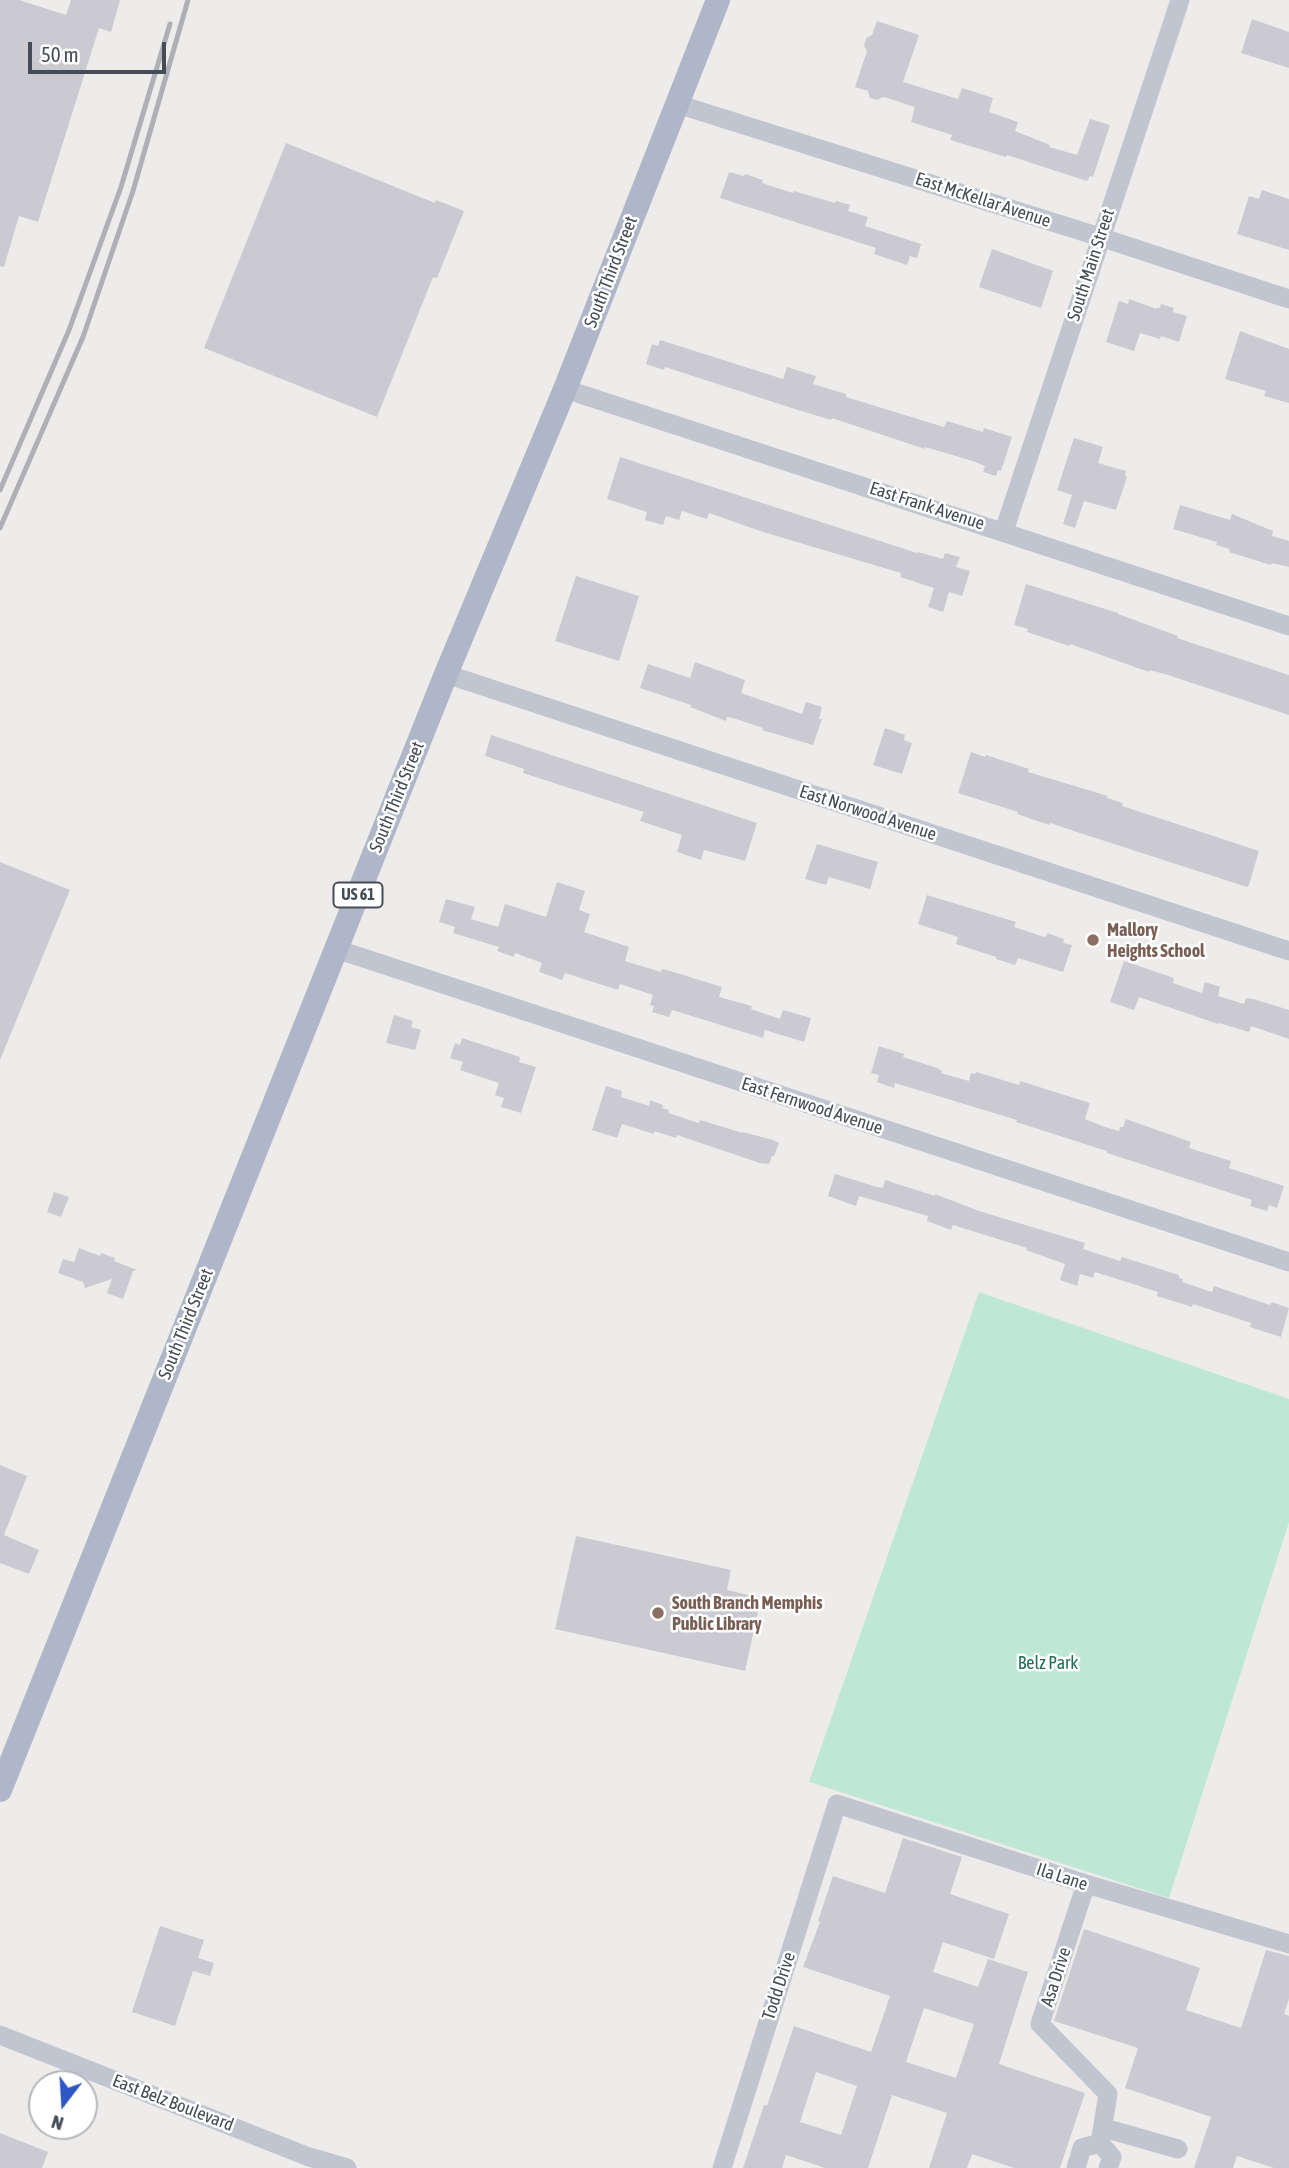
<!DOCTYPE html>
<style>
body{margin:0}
#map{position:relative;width:1289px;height:2168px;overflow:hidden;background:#eeeceb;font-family:"Asap Condensed",sans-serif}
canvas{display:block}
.north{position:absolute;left:28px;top:2070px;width:70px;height:70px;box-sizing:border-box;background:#fff;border:2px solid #b5b7bb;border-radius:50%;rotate:197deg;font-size:19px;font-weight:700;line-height:28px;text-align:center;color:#464c56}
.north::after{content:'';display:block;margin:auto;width:24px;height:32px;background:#2e57c6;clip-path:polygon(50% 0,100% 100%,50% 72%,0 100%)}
.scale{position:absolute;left:28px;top:42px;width:138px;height:32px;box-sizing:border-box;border:4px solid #464c56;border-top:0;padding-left:9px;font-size:21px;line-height:24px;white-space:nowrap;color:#464c56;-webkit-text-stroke:5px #fff;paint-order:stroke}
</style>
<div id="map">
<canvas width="1289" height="2168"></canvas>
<div class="north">N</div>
<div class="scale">50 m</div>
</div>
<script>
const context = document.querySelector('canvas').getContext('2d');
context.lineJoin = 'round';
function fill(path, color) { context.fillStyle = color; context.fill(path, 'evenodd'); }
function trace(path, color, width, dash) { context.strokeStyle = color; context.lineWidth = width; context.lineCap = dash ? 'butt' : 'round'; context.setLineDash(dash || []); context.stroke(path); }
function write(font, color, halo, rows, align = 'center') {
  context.font = font + ' "Asap Condensed",sans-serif'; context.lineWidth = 5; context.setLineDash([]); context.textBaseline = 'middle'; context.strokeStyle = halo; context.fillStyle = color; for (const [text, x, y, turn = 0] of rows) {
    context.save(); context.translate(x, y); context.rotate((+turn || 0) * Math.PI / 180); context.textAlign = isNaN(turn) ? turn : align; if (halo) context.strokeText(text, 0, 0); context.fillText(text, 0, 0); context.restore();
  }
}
const green = new Path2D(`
 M979,1292L1289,1399V1522L1169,1898L809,1782Z`);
const building = new Path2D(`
 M0,0H19L66,15L71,0H120L111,32L99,28L38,222L19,216L4,267L0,266Z
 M1252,19L1289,32V68L1241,53Z
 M877,21L919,35L903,82L958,99L962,88L993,98L989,112L1018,122L1015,131L1050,145L1049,147L1077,155L1090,119L1110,125L1093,177L1090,176L1087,181L1007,155L1006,157L950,140L952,135L911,122L915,107L884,97L877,100L870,98L868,91L855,87L867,51L864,46L866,38L872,35Z
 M286,143L435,203L436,200L464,211L437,278L433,277L377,417L204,348Z
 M729,172L744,176L745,174L763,180L762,183L793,193L794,191L835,203L836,201L850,205L848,211L868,217L865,226L921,244L917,258L910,256L907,265L874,254L876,248L720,198Z
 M1262,190L1289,199V250L1237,234L1249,196L1259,199Z
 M992,249L1053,271L1041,308L979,287Z
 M1129,299L1157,309V307L1160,308L1161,304L1174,308L1173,312L1187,316L1179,342L1161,336L1160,339L1140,333L1134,351L1106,342L1119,301L1128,304Z
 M1240,331L1289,349V403L1264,396L1266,391L1225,379Z
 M660,340L783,379L787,367L816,376L813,384L846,394V397L944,427L947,421L983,432L984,428L1012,437L1001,471L998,470L996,476L983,472L985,466L973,461L925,447V449L832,418L831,420L798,410L665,367L664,370L646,364L652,344L658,346Z
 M1074,438L1103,447L1098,463L1126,471L1125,476L1127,477L1116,510L1084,501L1075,528L1063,524L1072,495L1057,490Z
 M620,457L917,553L918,552L943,559L945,553L960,557L956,567L970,571L962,596L949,592L943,612L928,607L934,588L900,577L901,573L763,532L709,513L707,519L682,511L679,520L666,516L663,525L645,520L647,512L607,499Z
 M1180,505L1230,520L1232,514L1273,531L1272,536L1289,541V567L1272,563L1271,565L1229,552L1230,549L1216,545L1217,542L1173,529Z
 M576,576L639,596L619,661L555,641Z
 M1026,584L1118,613V614L1178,636L1177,638L1289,675V715L1165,674L1149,670V672L1070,644L1069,646L1027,632L1028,629L1014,625Z
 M695,662L745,680L741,693L802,714L806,702L822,707L819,719H822L813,745L762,730L763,728L733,718L727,717L726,721L690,707L691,705L640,688L648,664L690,678Z
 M885,728L905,735L904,740L912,743L902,774L873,765Z
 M491,735L757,823L745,861L704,850L701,860L677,852L682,835L640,821L644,812L523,773L524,769L485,756Z
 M971,752L985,757L986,755L995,758L1029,769L1028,772L1108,796L1107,798L1123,803L1122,806L1259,851L1249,885L1247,887L1077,832L1050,823L1049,825L1017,814L1018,812L958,793Z
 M817,844L878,862L870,889L829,877L826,885L805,879Z
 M0,862L70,890L0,1060Z
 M557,882L585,891L579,910L590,914L584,932L629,947L625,961L661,972L662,969L667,970L722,987L719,997L752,1006L751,1009L780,1019L783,1010L811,1018L804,1042L765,1030L763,1038L672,1010L669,1017L652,1012L654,1006L650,1005L653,995L620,984L618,990L565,973L562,980L539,972L542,963L515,953L514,957L497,951L499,947L453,933L455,927L439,922L446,899L475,907L471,919L498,927L505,904L546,917Z
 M927,895L1016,922L1014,927L1041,936L1046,937L1047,933L1064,939L1063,943L1072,945L1063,972L1018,958L1015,965L996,959V957L956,944L958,937L918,924Z
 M1124,961L1174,978L1173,983L1202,993L1205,982L1220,987L1218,996L1244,1004L1246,998L1253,999L1289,1010V1039L1251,1026L1249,1032L1219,1023L1218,1024L1139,997L1134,1010L1110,1002Z
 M394,1015L413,1021L411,1027L421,1030L415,1050L386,1043Z
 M462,1038L520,1057L519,1062L536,1067L521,1113L501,1107L504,1098L495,1095L499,1083L460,1070L463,1062L450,1058L455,1043L460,1045Z
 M879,1046L904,1054L903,1057L937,1068L942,1071L941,1073L969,1081L971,1073L975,1074L976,1072L1019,1085L1020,1081L1090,1103L1085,1119L1105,1127L1119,1131L1120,1127H1123L1126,1119L1191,1142L1189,1148L1231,1161L1229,1168L1284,1186L1277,1208L1269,1205L1267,1211L1250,1206L1252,1200L1107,1153V1151L1016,1122L1017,1120L895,1083L894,1088L877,1082L879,1075L871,1073Z
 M606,1086L622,1091L621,1097L649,1106L650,1100L663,1105L662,1108L669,1110L668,1113L699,1123L700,1120L743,1133V1132L773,1140L779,1143L774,1156H772L769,1164L760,1163L677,1135L676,1138L654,1131V1134L622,1124L617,1138L592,1130Z
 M835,1174L877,1187L883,1188L885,1180L935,1196V1194L979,1211L1085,1243L1083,1249L1120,1261L1122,1257L1179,1275V1278L1183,1279L1182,1282L1212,1292L1214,1286L1270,1305L1272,1302L1289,1308L1281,1337L1250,1327L1251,1323L1193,1304L1192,1307L1157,1296L1158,1292L1095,1272L1093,1278L1080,1274L1077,1286L1060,1280L1065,1264L1026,1250L1027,1248L953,1225L951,1230L927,1221L928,1216L859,1196L856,1206L828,1196Z
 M54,1192L69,1197L61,1217L47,1212Z
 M79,1248L100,1256L101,1253L115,1258L114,1261L137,1270L133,1271L123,1299L107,1293L112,1279L85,1288L83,1282L58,1273L63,1259L74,1262Z
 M0,1465L27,1476L4,1535L39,1550L29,1574L0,1563Z
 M576,1536L731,1570L727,1590L761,1598L745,1671L555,1629Z
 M903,1838L962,1857L950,1894L1009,1914L994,1959L943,1942L933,1972L978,1987L988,1959L1028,1972L999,2064L1085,2093L1060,2168H1014L972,2154L967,2168H929L947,2113L892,2095L868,2168H825L786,2155L782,2168H743L764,2105L767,2106L794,2026L871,2052L890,1996L803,1967L820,1922L818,1921L833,1876L885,1893ZM924,2008L974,2024L956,2078L906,2062ZM816,2072L857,2086L841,2135L800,2122Z
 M160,1926L204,1940L198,1958L214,1963L210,1976L193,1971L175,2026L132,2012Z
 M1084,1929L1200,1968L1186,2010L1241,2028L1266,1950L1289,1956V1999L1284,2014L1289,2016V2168H1274L1237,2156L1233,2168H1194L1211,2117L1125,2088L1138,2048L1054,2021Z
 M0,2133L48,2152L42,2168H0Z`);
const minor = new Path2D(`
 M677,104L1100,237L1289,299
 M565,389L1289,626
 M1004,531L1180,0
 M446,674L1289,951
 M336,949L1289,1262
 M1086,1884L1040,2024L1108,2094L1100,2143
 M0,2035L309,2157L347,2168
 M1104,2128L1178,2149
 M1100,2143L1112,2157L1108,2168
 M722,2168L837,1804L1086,1884L1289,1944
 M1076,2168L1082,2148L1100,2143`);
const major = new Path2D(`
 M0,1790L446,674L565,389L718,0`);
const rail = new Path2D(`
 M0,490L69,330L121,187L170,24
 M0,528L83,337L133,191L188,0`);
const markers = [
 [1093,940,7,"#8d6e63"],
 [658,1613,7,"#8d6e63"]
];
const shields = [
 [358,895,49]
];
const shieldNames = [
 ["US 61",358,895]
];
const streetNames = [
 ["East McKellar Avenue",983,200,18],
 ["South Main Street",1091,265,-72],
 ["South Third Street",611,272,-69],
 ["East Frank Avenue",927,506,18],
 ["South Third Street",397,797,-68],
 ["East Norwood Avenue",868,813,18],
 ["East Fernwood Avenue",812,1106,18],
 ["South Third Street",186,1324,-68],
 ["Ila Lane",1062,1877,18],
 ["Asa Drive",1056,1977,-72],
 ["Todd Drive",779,1986,-72],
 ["East Belz Boulevard",173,2103,21]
];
const educationNames = [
 ["Mallory",1107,930],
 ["Heights School",1107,951],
 ["South Branch Memphis",672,1603],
 ["Public Library",672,1624]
];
const parkNames = [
 ["Belz Park",1048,1663]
];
fill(green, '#bee8d5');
fill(building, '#cacad0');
trace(minor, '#c0c5cf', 19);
trace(major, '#aeb6c7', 24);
trace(rail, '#aeb0b5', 5);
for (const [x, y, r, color] of markers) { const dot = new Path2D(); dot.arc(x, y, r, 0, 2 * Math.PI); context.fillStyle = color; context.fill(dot); trace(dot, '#fff', 2.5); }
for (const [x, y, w] of shields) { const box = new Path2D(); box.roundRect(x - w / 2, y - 12.5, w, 25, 5); context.fillStyle = '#fff'; context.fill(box); trace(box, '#464c56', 2); }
write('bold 16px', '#464c56', null, shieldNames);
write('18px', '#464c56', '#fff', streetNames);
write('bold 18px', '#785e54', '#fff', educationNames, 'left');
write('18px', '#216e54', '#fff', parkNames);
</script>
